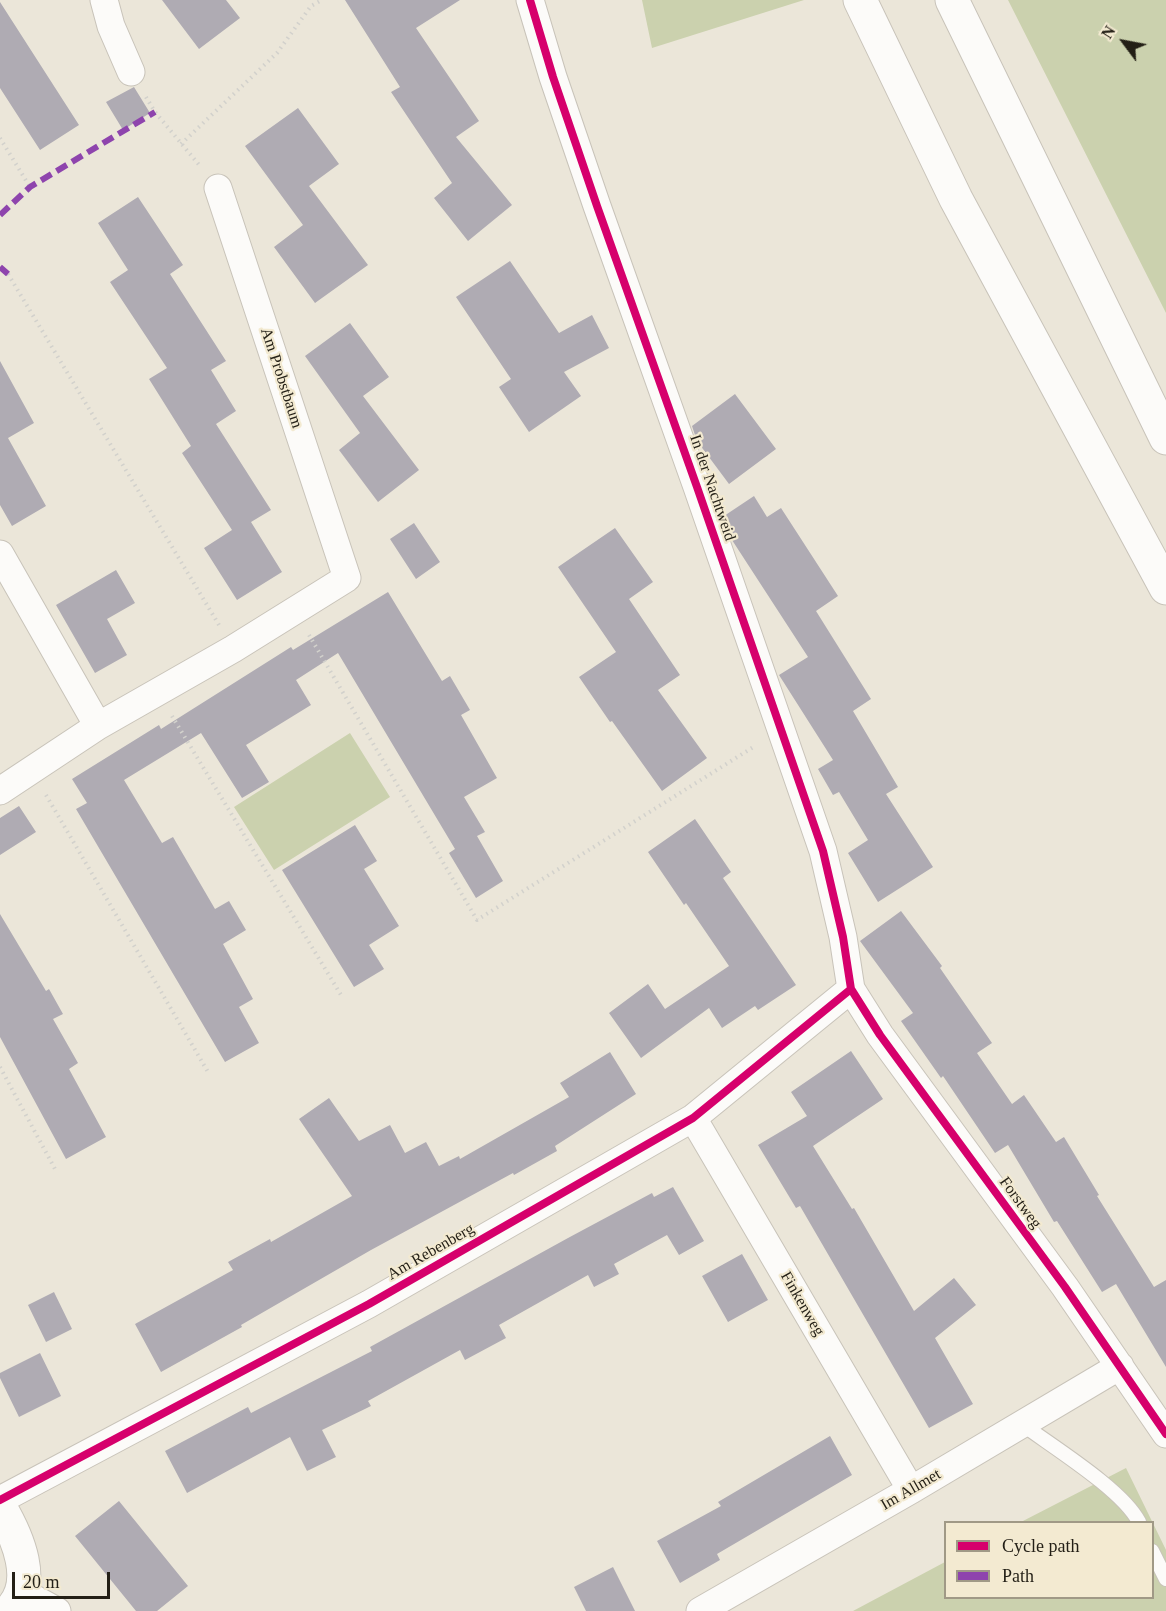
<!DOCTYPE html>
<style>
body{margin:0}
#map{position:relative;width:1166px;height:1611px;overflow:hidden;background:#ebe6d9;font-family:"Times New Roman",serif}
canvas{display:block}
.legend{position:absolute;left:944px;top:1521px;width:210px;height:78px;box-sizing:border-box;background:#f3ead1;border:2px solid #a09986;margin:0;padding:8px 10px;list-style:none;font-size:18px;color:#231f16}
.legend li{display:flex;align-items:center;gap:12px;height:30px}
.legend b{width:30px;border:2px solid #a09986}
.north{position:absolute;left:1094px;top:12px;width:60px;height:60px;-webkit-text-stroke:4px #f3ead1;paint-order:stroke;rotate:302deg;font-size:16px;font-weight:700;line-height:24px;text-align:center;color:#231f16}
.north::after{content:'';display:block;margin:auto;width:21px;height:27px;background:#231f16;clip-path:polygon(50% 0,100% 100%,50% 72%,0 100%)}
.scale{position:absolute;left:12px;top:1572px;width:98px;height:27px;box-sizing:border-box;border:3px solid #231f16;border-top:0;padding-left:8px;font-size:18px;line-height:21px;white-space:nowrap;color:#231f16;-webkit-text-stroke:4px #f3ead1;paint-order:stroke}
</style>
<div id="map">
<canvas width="1166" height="1611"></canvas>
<ul class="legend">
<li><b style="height:8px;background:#d6006c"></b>Cycle path</li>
<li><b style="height:8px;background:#8e44ad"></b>Path</li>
</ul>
<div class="north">N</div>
<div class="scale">20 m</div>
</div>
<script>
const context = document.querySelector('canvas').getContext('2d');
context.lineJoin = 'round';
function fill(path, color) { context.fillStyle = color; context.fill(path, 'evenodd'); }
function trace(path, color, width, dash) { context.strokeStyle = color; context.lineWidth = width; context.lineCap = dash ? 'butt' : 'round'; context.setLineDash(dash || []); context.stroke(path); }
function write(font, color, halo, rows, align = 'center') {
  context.font = font + ' "Times New Roman",serif'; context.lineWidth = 4.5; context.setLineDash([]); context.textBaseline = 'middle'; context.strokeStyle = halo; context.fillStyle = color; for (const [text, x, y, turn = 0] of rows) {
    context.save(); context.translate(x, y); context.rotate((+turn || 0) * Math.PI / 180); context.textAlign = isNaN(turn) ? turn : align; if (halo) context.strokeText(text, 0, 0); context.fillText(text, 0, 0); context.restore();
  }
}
const green = new Path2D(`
 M642,0H804L652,48Z
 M1008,0H1166V313Z
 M350,733L390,797L274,870L234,807Z
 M1126,1468L1166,1550V1611H853L945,1562L946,1598H1152V1522H1021Z`);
const building = new Path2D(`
 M162,0H226L240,18L199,49Z
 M345,0H460L416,28L479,121L456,137L512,205L468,241L434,198L452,183L391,92L400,87Z
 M0,2L79,125L40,150L0,88Z
 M134,87L150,113L123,130L106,102Z
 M298,108L339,164L309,186L368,265L315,303L274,247L303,225L245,146Z
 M138,197L183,265L170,274L226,361L211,370L236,411L216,424L271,510L251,522L282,572L237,600L204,548L232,530L182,453L191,446L149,379L167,368L110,282L128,270L98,223Z
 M510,261L559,333L592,315L609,348L564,372L581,396L529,432L499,387L511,379L456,297Z
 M350,323L389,377L363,396L419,470L378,502L339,450L360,433L305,356Z
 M0,361L34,423L8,438L46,506L12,526L0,505Z
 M735,394L776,449L729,484L697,441L692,426Z
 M754,496L767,517L781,508L838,596L816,611L871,699L853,711L898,787L886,794L933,867L878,902L848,853L868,840L839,792L833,795L818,769L833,760L779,675L808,657L732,540L724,516Z
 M414,523L440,562L416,579L390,539Z
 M615,528L653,582L629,599L680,675L658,690L707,758L662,791L612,721L610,722L579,677L616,652L558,567Z
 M116,570L135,603L107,619L127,655L95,673L56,605Z
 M388,592L442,681L450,676L470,710L461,715L497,778L464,797L485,832L477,836L503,881L476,898L449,853L455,849L338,653L296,680L311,705L246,745L269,782L242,798L201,733L124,780L162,843L173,837L215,909L229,901L246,930L223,944L253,999L239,1007L259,1043L225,1062L76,809L87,803L72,779L159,725L161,729L291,647L293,650Z
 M19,806L36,832L0,855V818Z
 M695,819L731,872L723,878L796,985L758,1010L755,1006L722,1028L709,1008L641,1058L609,1013L648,984L665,1009L729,966L686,903L684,905L648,852Z
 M355,825L377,861L364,869L399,926L369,945L384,969L354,987L282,870Z
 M901,911L942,966L940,968L992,1043L977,1053L1012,1104L1024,1095L1056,1142L1064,1137L1099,1195L1097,1196L1154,1287L1166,1280V1367L1116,1284L1102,1292L1057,1221L1054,1222L1008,1145L995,1153L943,1076L941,1078L901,1021L913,1013L860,941Z
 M0,914L46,991L49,989L63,1014L53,1019L78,1063L69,1069L106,1137L66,1159L0,1037Z
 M851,1051L883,1099L813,1146L852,1209L854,1208L914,1311L954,1278L976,1305L935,1338L973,1404L929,1428L800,1206L796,1208L758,1145L807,1116L791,1092Z
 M610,1052L636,1094L555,1146L557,1151L514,1175L513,1173L371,1250L241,1325L242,1327L161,1372L135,1324L233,1270L228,1262L270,1239L271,1242L352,1196L299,1119L329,1098L359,1141L390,1125L405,1153L426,1142L439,1166L459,1156L460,1159L569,1097L560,1083Z
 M673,1187L704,1241L679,1255L667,1235L614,1264L619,1274L594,1287L588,1275L499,1325L506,1338L465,1360L460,1350L368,1401L371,1406L322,1430L336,1457L307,1471L290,1437L187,1493L165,1451L248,1407L251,1413L372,1351L370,1347L568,1238L652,1193L654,1197Z
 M742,1254L768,1300L728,1322L702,1276Z
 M54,1292L72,1329L46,1342L28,1305Z
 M40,1353L61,1396L19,1417L0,1378V1373Z
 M830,1436L852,1475L717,1554L720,1560L680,1583L657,1541L721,1506L718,1502Z
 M119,1501L188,1586L157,1611H136L75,1536Z
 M613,1567L635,1611H586L574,1587Z`);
const path = new Path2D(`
 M146,97L155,112L200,166
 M0,138L30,187
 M181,144L277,53L311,6L322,0
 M8,274L219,625
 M309,635L477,920L755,746
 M172,716L341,995
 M46,795L208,1072
 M0,1067L55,1169`);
const service = new Path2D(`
 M1022,1424C1053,1447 1123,1490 1139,1522
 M1152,1551L1166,1579`);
const minor = new Path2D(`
 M104,0L111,26L131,72
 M530,0L553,77L597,206L697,487L823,851L843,937L851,989L880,1035L1065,1287L1166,1434
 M0,554L98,726
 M0,791L98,726L233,649L347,578L218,188
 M693,1118L911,1490
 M0,1500L369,1304L693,1118L851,989
 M22,1592L57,1611
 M700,1611L911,1490L1120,1366`);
const tertiary = new Path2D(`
 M0,1507C17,1536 39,1584 9,1611`);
const motorway = new Path2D(`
 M860,0L956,199L1166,588
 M952,0L1166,438`);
const quiet = new Path2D(`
 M0,215L30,187L155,112
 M0,267L8,274`);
const cycleway = new Path2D(`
 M530,0L553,77L597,206L697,487L823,851L843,937L851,989L880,1035L1065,1287L1166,1434
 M0,1500L369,1304L693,1118L851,989`);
const streetNames = [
 ["Am Probstbaum",281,378,72],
 ["In der Nachtweid",712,488,71],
 ["Forstweg",1020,1203,54],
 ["Am Rebenberg",431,1252,-30],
 ["Finkenweg",802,1304,60],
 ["Im Allmet",911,1490,-30]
];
fill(green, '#cbd1ae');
fill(building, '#afabb3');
trace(service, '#c8c3b9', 16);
trace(minor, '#c8c3b9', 29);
trace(tertiary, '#c8c3b9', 35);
trace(motorway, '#c8c3b9', 35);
trace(path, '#d2d1cc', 4, [1.5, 4.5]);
trace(service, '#fcfbf9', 14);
trace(minor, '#fcfbf9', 27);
trace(tertiary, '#fcfbf9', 33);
trace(motorway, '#fcfbf9', 33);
trace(quiet, '#8e44ad', 6, [12, 6]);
trace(cycleway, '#d6006c', 8);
write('16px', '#231f16', '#f3ead1', streetNames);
</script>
